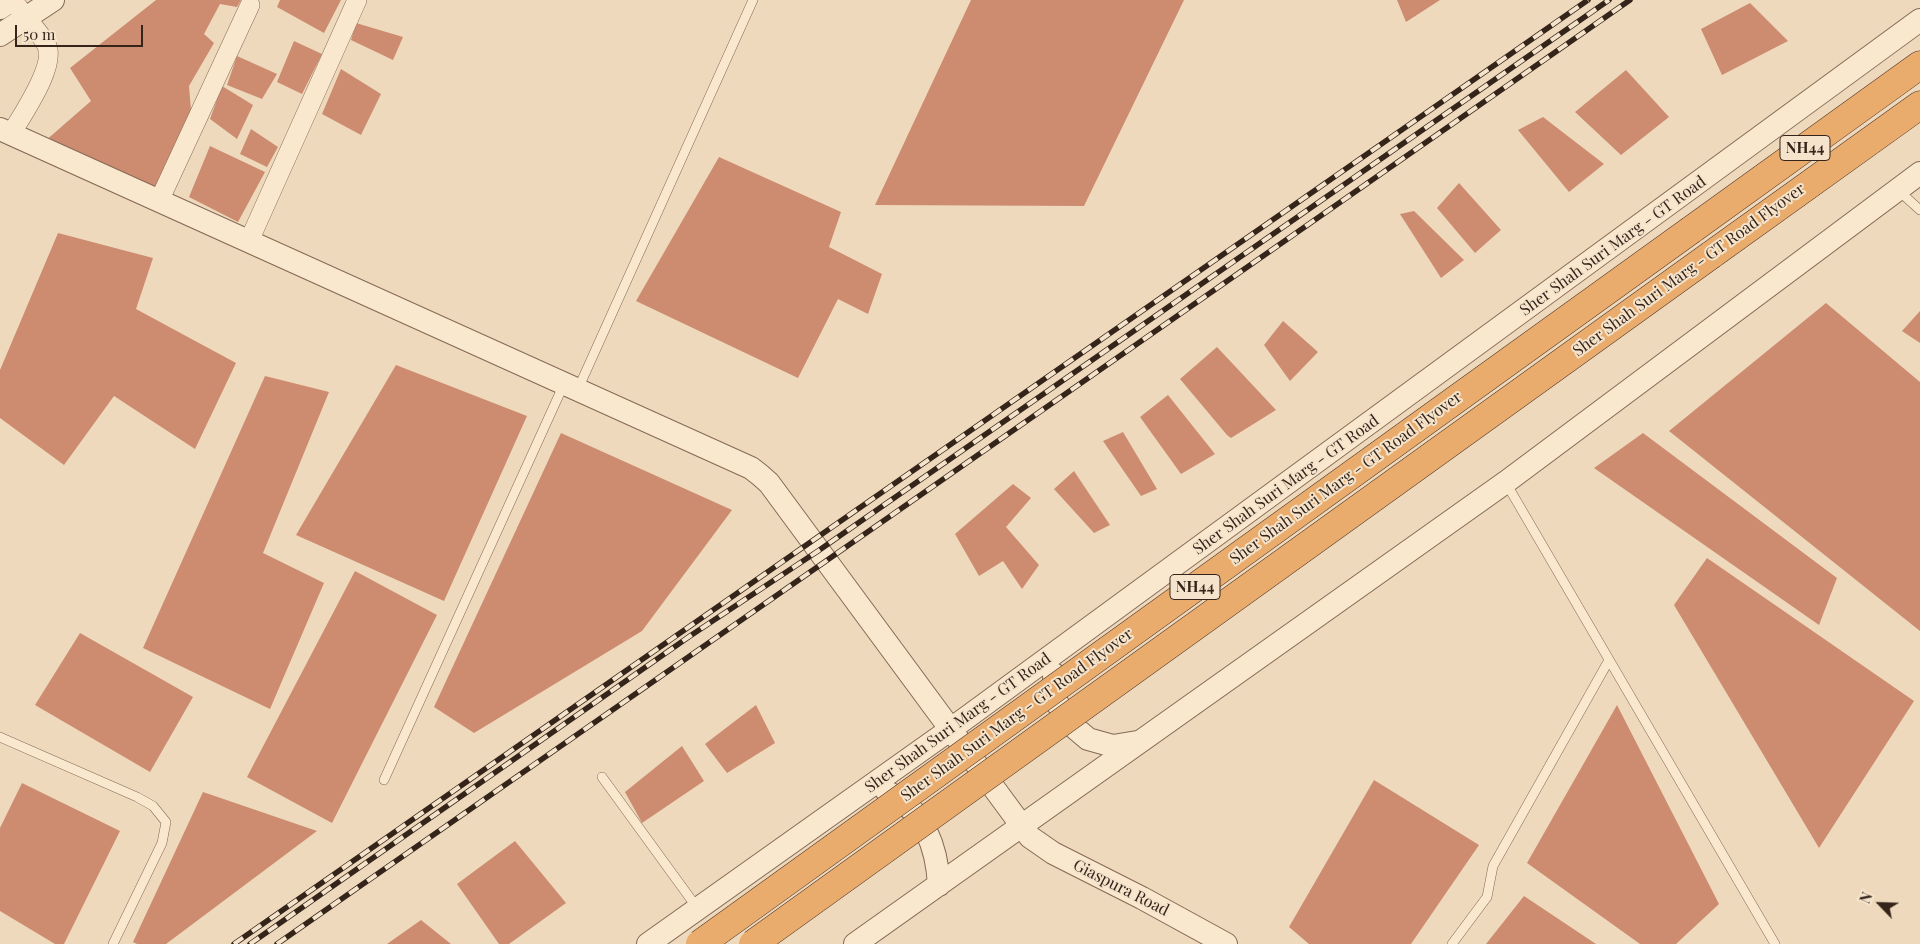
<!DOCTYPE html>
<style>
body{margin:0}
#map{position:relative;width:1920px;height:944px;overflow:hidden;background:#eed9bc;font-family:"Playfair Display",serif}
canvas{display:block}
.north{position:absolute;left:1855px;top:879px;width:50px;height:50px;-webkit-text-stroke:4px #f5e4cb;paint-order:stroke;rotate:294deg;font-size:14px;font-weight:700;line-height:20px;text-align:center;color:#34241a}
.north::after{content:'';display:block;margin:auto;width:18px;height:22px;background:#34241a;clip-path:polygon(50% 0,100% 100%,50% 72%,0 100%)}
.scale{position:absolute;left:15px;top:25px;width:128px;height:22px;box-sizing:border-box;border:2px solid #34241a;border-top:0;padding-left:6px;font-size:15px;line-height:18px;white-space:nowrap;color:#34241a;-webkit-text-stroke:4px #f5e4cb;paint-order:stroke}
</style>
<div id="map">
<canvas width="1920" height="944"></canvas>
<div class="north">N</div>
<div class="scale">50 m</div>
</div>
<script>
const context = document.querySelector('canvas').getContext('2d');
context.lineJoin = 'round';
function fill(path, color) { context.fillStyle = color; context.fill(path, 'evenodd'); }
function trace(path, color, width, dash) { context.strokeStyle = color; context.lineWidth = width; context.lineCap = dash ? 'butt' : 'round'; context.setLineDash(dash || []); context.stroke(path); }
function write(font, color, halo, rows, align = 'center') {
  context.font = font + ' "Playfair Display",serif'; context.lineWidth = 4; context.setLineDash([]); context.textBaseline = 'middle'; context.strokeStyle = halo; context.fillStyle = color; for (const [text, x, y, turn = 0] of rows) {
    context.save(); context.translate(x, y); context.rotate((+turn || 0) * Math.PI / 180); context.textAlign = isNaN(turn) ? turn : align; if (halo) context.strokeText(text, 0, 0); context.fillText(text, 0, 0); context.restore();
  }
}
const building = new Path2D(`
 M156,0H241L237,7L220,4L204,34L214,43L189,86L191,110L156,188L44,142L91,101L70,68Z
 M280,0H341L324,33L277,7Z
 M971,0H1184L1084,206L875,205Z
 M1397,0H1440L1406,22Z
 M1750,3L1788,41L1722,75L1701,29Z
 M356,23L403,37L393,60L351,40Z
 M294,41L322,54L302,94L277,82Z
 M237,56L277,74L262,99L227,85Z
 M341,69L381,94L361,135L322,114Z
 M1626,70L1669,117L1621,155L1575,112Z
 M222,86L253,105L237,139L210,119Z
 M1543,117L1604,164L1569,192L1518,130Z
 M251,129L278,147L267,167L240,154Z
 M210,146L265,172L238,222L189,197Z
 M719,157L841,212L829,247L882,274L868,314L838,299L798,378L636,301Z
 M1459,183L1501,230L1475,253L1437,208Z
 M1414,211L1464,260L1441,278L1400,214Z
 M58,233L153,258L136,309L236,363L195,449L114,396L64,465L0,418V370Z
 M1826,303L1920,382V631L1669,431Z
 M1920,311V343L1902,331Z
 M1283,321L1318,352L1290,381L1264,345Z
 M1217,347L1276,410L1231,438L1227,435L1180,379Z
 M396,365L527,416L444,601L296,535Z
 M265,376L329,392L263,553L324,583L270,709L143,648Z
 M1168,395L1215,454L1181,474L1140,417Z
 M1123,432L1157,489L1141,496L1103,441Z
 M561,433L732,510L642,631L474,733L434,707Z
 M1643,433L1837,578L1819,625L1594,468Z
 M1074,471L1110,525L1094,533L1054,489Z
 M1013,484L1031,498L1006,527L1039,565L1022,589L1003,561L979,576L955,534Z
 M1707,558L1914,701L1819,848L1674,605Z
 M355,571L437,615L332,823L247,777Z
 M80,633L193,697L150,772L35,705Z
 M756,705L775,743L727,773L705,744Z
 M1617,705L1719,904L1676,944H1640L1527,863Z
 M682,746L704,781L642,823L625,792Z
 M1374,780L1479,845L1411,944H1309L1289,927Z
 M22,783L120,831L64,944H55L0,911V828Z
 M203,792L317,831L166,944H137L133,942Z
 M515,841L566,903L509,944H499L457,884Z
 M1524,896L1596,944H1486Z
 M421,920L451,944H387Z`);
const service = new Path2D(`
 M1899,191L1920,210
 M578,389L753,0
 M1506,483L1775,944
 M0,737L137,797L153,806L166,822L162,843L113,944
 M602,777L698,909
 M384,780L564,384
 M1452,944L1487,897L1493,866L1609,660`);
const minor = new Path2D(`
 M11,134C22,115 58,64 46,44C39,31 26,19 18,7
 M159,201L250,5
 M249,241L357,0`);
const tertiary = new Path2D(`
 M0,8L12,0
 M0,35L53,0
 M0,129L751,468L760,475L769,483L1030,837L1053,853L1142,898L1226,944
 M1054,674L1055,699L1068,722L1088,739L1113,746L1137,742
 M887,792C924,809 937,848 939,885
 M648,944L951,729L1920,20
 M855,944L1506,482L1920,173`);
const trunk = new Path2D(`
 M1691,230L1920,65
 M1711,255L1920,105`);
const rail = new Path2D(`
 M234,944L1588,0
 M250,944L690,636L818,551L1609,0
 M277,944L1630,0`);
const trunkBridge = new Path2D(`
 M700,944L1691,230
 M753,944L1711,255`);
const shields = [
 [1805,148,50],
 [1195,587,50]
];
const shieldNames = [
 ["NH44",1805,148],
 ["NH44",1195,587]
];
const streetNames = [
 ["Sher Shah Suri Marg - GT Road",1613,246,-36],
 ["Sher Shah Suri Marg - GT Road Flyover",1689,270,-36],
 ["Sher Shah Suri Marg - GT Road Flyover",1346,478,-36],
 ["Sher Shah Suri Marg - GT Road",1286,485,-36],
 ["Sher Shah Suri Marg - GT Road Flyover",1017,715,-36],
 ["Sher Shah Suri Marg - GT Road",958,723,-36],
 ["Giaspura Road",1121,888,27]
];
fill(building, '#cd8c70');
trace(service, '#856955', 10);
trace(minor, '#856955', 20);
trace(tertiary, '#856955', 24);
trace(trunk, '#52382a', 29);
trace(service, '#f9e8ce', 9);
trace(minor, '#f9e8ce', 19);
trace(tertiary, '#f9e8ce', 22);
trace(trunk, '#eaac6d', 28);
trace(rail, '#34241a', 5.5);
trace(rail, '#f5e4cb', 4, [11]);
trace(trunkBridge, '#52382a', 29, []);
trace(trunkBridge, '#eaac6d', 28);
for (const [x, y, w] of shields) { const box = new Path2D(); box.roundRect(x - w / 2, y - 12.5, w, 25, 4); context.fillStyle = '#f5e4cb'; context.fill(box); trace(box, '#34241a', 1); }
write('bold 15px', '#34241a', null, shieldNames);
write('16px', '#34241a', '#f5e4cb', streetNames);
</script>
